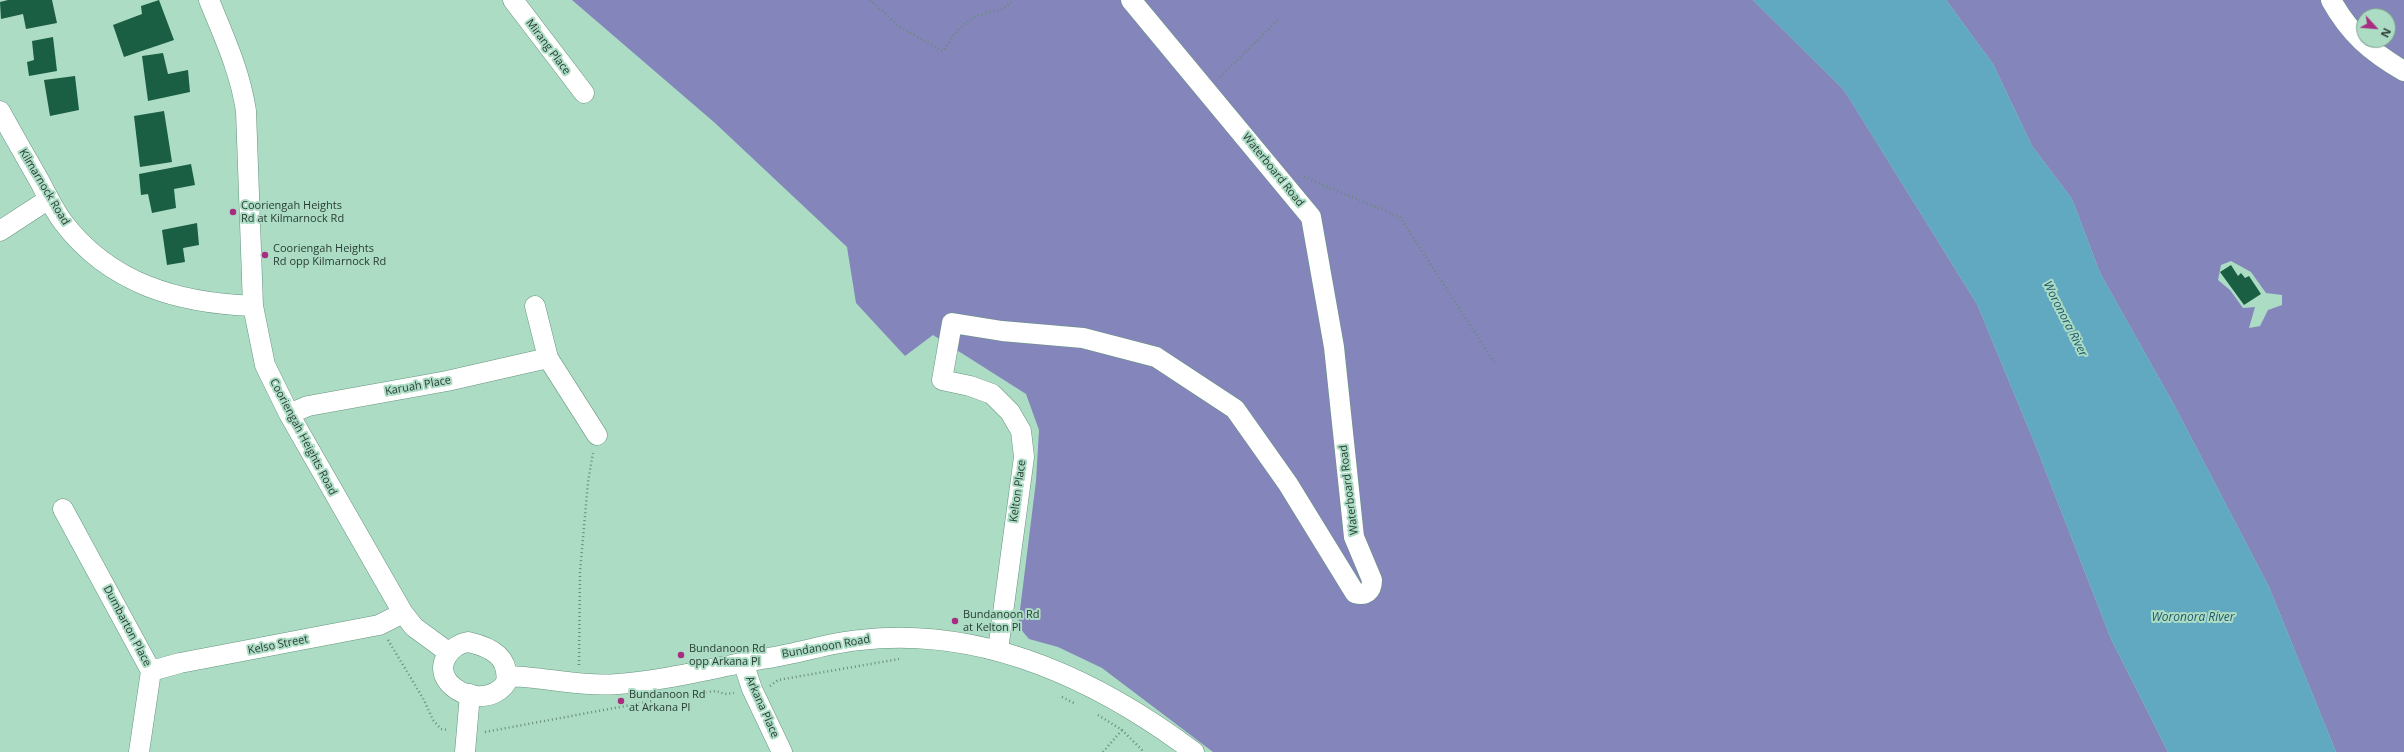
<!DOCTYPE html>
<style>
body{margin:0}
#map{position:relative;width:2404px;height:752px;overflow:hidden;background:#acdcc4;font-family:"Open Sans",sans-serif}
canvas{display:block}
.north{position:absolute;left:2356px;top:8px;width:40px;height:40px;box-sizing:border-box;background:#acdcc4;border:1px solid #789c8a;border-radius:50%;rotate:116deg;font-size:11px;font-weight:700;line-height:16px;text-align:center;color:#293d34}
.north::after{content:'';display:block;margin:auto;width:14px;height:18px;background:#a72d81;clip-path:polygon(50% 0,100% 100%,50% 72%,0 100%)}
</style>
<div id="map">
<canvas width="2404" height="752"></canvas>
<div class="north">N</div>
</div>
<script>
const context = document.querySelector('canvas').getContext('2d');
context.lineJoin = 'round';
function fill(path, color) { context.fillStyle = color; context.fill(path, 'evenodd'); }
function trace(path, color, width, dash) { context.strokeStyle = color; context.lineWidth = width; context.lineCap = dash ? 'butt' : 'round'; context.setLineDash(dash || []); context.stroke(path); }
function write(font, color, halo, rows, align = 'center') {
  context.font = font + ' "Open Sans",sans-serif'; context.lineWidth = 4; context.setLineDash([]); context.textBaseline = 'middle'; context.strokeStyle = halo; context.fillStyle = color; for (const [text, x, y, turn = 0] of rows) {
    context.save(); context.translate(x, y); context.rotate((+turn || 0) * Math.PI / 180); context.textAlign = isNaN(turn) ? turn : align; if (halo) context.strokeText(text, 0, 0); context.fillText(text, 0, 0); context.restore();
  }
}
const forest = new Path2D(`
 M572,0H1753L1844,90L1977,304L2035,444L2111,639L2168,752H1213L1102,668L1058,647L1029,639L1018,626L1036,481L1039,430L1026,394L933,335L905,356L856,303L847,247L715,123Z
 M1946,0H2404V752H2336L2269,587L2173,403L2100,273L2072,199L2032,146L1993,64ZM2364,16H2388V40H2364ZM2231,261L2251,272L2266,293L2282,295V305L2268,310L2260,326L2249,328L2255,307L2243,308L2230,290L2218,280L2221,265Z`);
const water = new Path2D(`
 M1753,0H1946L1993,64L2032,146L2072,199L2100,273L2173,403L2269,587L2336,752H2168L2111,639L2035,444L1977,304L1844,90Z`);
const building = new Path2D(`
 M8,0H52L57,23L26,29L23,14L1,19L0,2Z
 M159,0L174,40L124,57L113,25L142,14L141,6Z
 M53,37L57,71L29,76L27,62L34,60L32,41Z
 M163,53L168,74L188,70L190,92L148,101L142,56Z
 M75,76L79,110L50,116L44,80Z
 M164,111L172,162L140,167L134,116Z
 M191,164L195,185L174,189L176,208L152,213L148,194L141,195L139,174Z
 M197,223L199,245L183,248L185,262L167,265L162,230Z
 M2231,265L2238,276L2241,273L2245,278L2249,276L2261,294L2244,305L2220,272Z`);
const path = new Path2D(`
 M870,0L900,27L943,51C953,35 964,20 983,14C997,9 1003,12 1013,0
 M1220,77L1280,18
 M1304,177L1400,217L1494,362
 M388,640L424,700L433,720L441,729L449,730
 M579,665L580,572L588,482L593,453
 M770,686L778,680L899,659
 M694,694L716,691L725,694L734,693
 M1062,697L1076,704
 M1098,715L1122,730L1144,752
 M485,732L652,701
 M1103,752L1122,730`);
const minor = new Path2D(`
 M209,0C224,37 240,71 246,111L253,306L265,365L289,414L403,613L414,627L448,652
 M513,0L584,93
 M2331,0C2350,34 2371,52 2404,71
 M0,111C13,135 27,159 40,182C47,195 54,210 63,222C110,284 178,303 253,306
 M0,231L49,199
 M535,306L548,358L597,435
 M289,414L308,406L447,381L548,358
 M63,509L151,671L139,752
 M468,642C491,647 510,657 506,683C493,702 464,699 449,683C434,666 450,645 468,642Z
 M998,650L1024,457L1021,431L1010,412L992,394L970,386L942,380L952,323L1002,331L1083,338L1156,357L1235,409L1288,484L1355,593C1366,596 1372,591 1372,580L1354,537L1334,347L1311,217L1131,0
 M743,662L752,689L782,752
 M151,671L180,663L379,625L403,613
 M507,676C545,677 580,687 618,684C658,681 697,672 736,664C753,660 772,658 789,654C813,649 836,642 860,640C983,626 1098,680 1194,752
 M465,752L470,694`);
const markers = [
 [233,212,4,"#a72d81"],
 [265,255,4,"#a72d81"],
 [955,621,4,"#a72d81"],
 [681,655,4,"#a72d81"],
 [621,701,4,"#a72d81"]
];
const streetNames = [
 ["Mirang Place",548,47,53],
 ["Waterboard Road",1273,170,51],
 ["Kilmarnock Road",44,187,59],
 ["Karuah Place",418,386,-10],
 ["Cooriengah Heights Road",303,437,62],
 ["Waterboard Road",1349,490,-97],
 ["Kelton Place",1018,491,-82],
 ["Dumbarton Place",127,626,62],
 ["Kelso Street",278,645,-11],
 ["Bundanoon Road",826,647,-10],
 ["Arkana Place",762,707,66]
];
const poiNames = [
 ["Cooriengah Heights",241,206],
 ["Rd at Kilmarnock Rd",241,219],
 ["Cooriengah Heights",273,249],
 ["Rd opp Kilmarnock Rd",273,262],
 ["Bundanoon Rd",963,615],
 ["at Kelton Pl",963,628],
 ["Bundanoon Rd",689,649],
 ["opp Arkana Pl",689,662],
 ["Bundanoon Rd",629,695],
 ["at Arkana Pl",629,708]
];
const waterNames = [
 ["Woronora River",2065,319,63],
 ["Woronora River",2193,618]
];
fill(forest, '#8485bb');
fill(water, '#61a8c1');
fill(building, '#1a5e43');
trace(minor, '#66947e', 21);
trace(path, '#698b7b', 2.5, [1, 3]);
trace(minor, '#fff', 20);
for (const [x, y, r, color] of markers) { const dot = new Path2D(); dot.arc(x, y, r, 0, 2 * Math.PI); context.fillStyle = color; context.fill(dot); trace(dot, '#acdcc4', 1.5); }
write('11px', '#293d34', '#acdcc4', streetNames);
write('11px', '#293d34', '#acdcc4', poiNames, 'left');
write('italic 12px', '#1f596b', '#acdcc4', waterNames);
</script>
